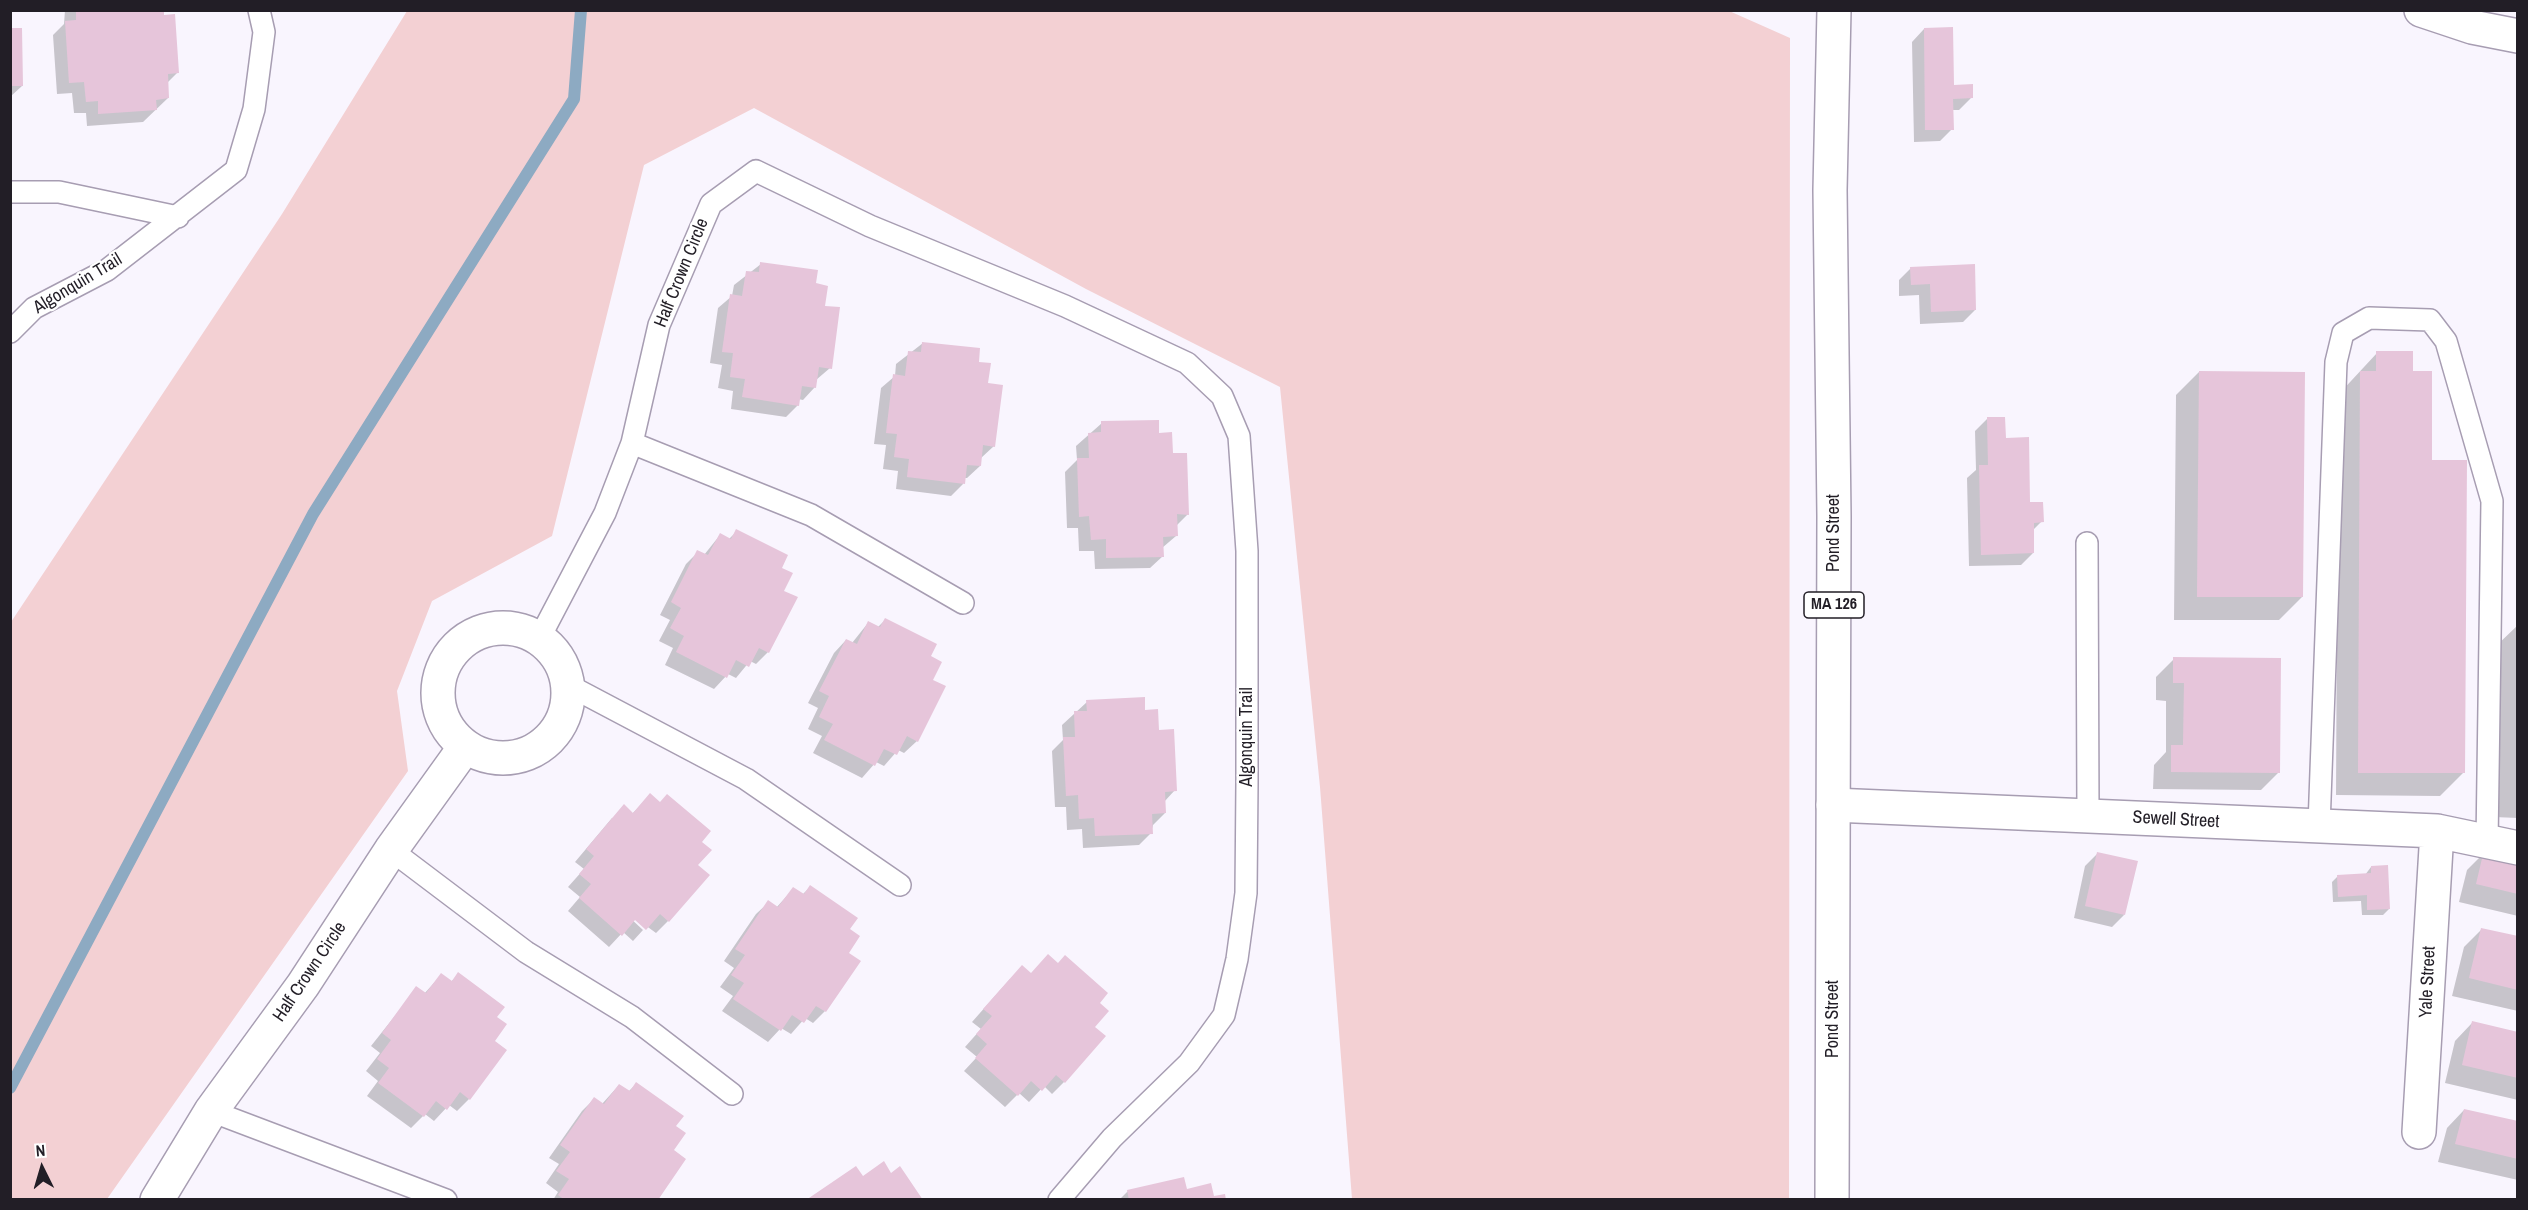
<!DOCTYPE html>
<style>
body{margin:0}
#map{position:relative;width:2528px;height:1210px;overflow:hidden;background:#f9f5fe;font-family:"Archivo Narrow",sans-serif}
canvas{display:block}
.frame{position:absolute;inset:0;border:12px solid #221e26;pointer-events:none}
.north{position:absolute;left:12px;top:1138px;width:60px;height:60px;-webkit-text-stroke:4px #fff;paint-order:stroke;rotate:355deg;font-size:16px;font-weight:700;line-height:24px;text-align:center;color:#221e26}
.north::after{content:'';display:block;margin:auto;width:21px;height:27px;background:#221e26;clip-path:polygon(50% 0,100% 100%,50% 72%,0 100%)}
</style>
<div id="map">
<canvas width="2528" height="1210"></canvas>
<div class="frame"></div>
<div class="north">N</div>
</div>
<script>
const context = document.querySelector('canvas').getContext('2d');
context.lineJoin = 'round';
function fill(path, color) { context.fillStyle = color; context.fill(path, 'evenodd'); }
function trace(path, color, width, dash) { context.strokeStyle = color; context.lineWidth = width; context.lineCap = dash ? 'butt' : 'round'; context.setLineDash(dash || []); context.stroke(path); }
function write(font, color, halo, rows, align = 'center') {
  context.font = font + ' "Archivo Narrow",sans-serif'; context.lineWidth = 4.5; context.setLineDash([]); context.textBaseline = 'middle'; context.strokeStyle = halo; context.fillStyle = color; for (const [text, x, y, turn = 0] of rows) {
    context.save(); context.translate(x, y); context.rotate((+turn || 0) * Math.PI / 180); context.textAlign = isNaN(turn) ? turn : align; if (halo) context.strokeText(text, 0, 0); context.fillText(text, 0, 0); context.restore();
  }
}
const green = new Path2D(`
 M1727,10L1790,38L1789,1199H1352L1320,787L1280,387L1086,289L754,108L644,165L552,536L432,601L397,691L408,771L107,1199H11V622L282,214L407,11Z`);
const shadow = new Path2D(`
 M65,10H162L178,72L167,83L168,98L143,122L87,126L86,113H74L72,93L57,94L53,35L64,24Z
 M10,29L22,86L10,97Z
 M1924,29L1952,86L1971,98L1959,110H1952V129L1940,141L1914,142L1912,42Z
 M761,264L815,285L824,307L830,368L816,380L815,387L803,400L798,399V405L786,417L731,409L733,391L718,388L722,365L710,363L718,308L732,296L734,285Z
 M1911,268L1975,310L1963,322L1920,324L1919,295L1899,296V280Z
 M923,343L977,363L986,385L994,446L981,458L980,466L967,478H964L963,484L951,496L896,489L898,471L883,469L886,445L874,444L881,388L895,376L896,364Z
 M2377,353L2412,372L2430,461L2464,772L2440,796L2336,795L2338,395Z
 M2199,372L2302,597L2279,620H2174L2176,395Z
 M1987,419L2004,439L2029,504L2042,521L2032,531L2033,553L2021,565L1969,566L1967,478L1976,470L1975,431Z
 M1102,423L1158,434L1171,454L1188,514L1176,526V536L1162,548L1163,556L1150,568L1095,569L1094,551H1079L1078,528H1067L1065,472L1077,460L1076,446Z
 M737,531L780,568L782,592L768,652L756,664L750,661L736,678L728,674L714,689L665,665L673,648L659,641L670,620L660,615L686,564L698,552L704,555L720,535L729,539Z
 M885,620L929,657L931,680L917,741L904,753L898,750L884,766L876,762L862,778L813,753L822,736L808,729L818,708L808,703L834,653L846,640L852,643L868,623L877,628Z
 M2518,625V818L2494,817L2495,647Z
 M2174,659L2279,772L2261,790L2153,789L2154,765L2166,752V701L2156,700V677Z
 M1087,702L1144,712L1158,732L1175,790L1164,802L1165,813L1153,825L1151,833L1139,845L1083,848L1082,829L1067,830L1066,807H1055L1052,751L1063,740L1062,725Z
 M650,795L700,842L696,865L668,921L656,933L630,914L628,916L643,930L633,941L623,932L609,947L568,911L580,897L568,887L584,869L575,862L612,818L632,814Z
 M2485,852L2518,859V916L2459,902L2467,870Z
 M2097,854L2124,915L2112,927L2074,918L2085,866Z
 M2371,867L2389,909L2383,915H2362L2361,901L2333,902L2332,882L2337,877L2365,875Z
 M810,887L848,929L847,953L859,962L825,1011L813,1023L805,1018L791,1034L781,1028L768,1042L722,1011L733,996L720,987L734,968L724,961L756,914L769,902L776,908L793,889L802,895Z
 M2482,929L2518,938V1011L2452,996L2464,947Z
 M458,974L495,1018L493,1041L469,1099L457,1111L449,1105L434,1121L425,1114L411,1128L367,1096L378,1081L366,1071L380,1053L371,1046L417,988L424,994L441,975L451,982Z
 M1030,974L1098,1003L1093,1027L1064,1082L1052,1094L1044,1086L1029,1102L1019,1093L1005,1107L964,1071L977,1057L965,1047L981,1029L972,1022L1010,979Z
 M2472,1023L2518,1034V1100L2445,1083L2455,1041Z
 M636,1084L674,1127L672,1151L656,1200H553L558,1192L546,1183L559,1164L549,1158L582,1111L594,1099L602,1104L619,1085L628,1092Z
 M2464,1110L2518,1123V1180L2438,1162L2447,1128Z
 M1128,1191H1186L1225,1200H1119Z`);
const stream = new Path2D(`
 M10,1088L313,514L574,99L581,10`);
const building = new Path2D(`
 M76,10H164V15L175,14L179,73L168,74L169,98L156,100L157,110L98,114V101L86,102L84,82L69,83L65,21L76,20Z
 M1953,27L1954,85L1973,84V98L1953,99L1954,130H1925L1924,28Z
 M10,28H22L23,86H10Z
 M760,262L818,270L816,283L828,286L825,306L840,307L832,369L819,367L816,388L802,386L799,406L742,397L745,379L730,377L733,353L722,352L730,294L742,296L746,271L759,272Z
 M1975,264L1976,310L1931,312L1930,284L1911,285L1910,267Z
 M922,342L980,348L979,362L991,363L988,383L1003,385L995,447L983,445L981,466L967,465L965,484L907,477L909,459L894,457L897,434L886,433L893,374L905,376L908,351L921,352Z
 M2376,351H2413V371H2432V460H2467L2465,773H2358L2360,371H2376Z
 M2199,371L2305,372L2303,597H2197Z
 M1987,417H2005L2006,438L2029,437L2030,502H2043L2044,522L2034,523V553L1981,555L1979,465H1988Z
 M1159,420V433L1172,432L1173,453H1187L1189,515L1177,514L1178,536L1163,537L1164,557L1106,558V539L1091,540L1089,516L1079,517L1077,458H1089L1088,433L1101,432V421Z
 M736,529L788,555L782,568L793,573L784,591L798,597L769,653L759,648L749,667L736,660L727,678L676,652L684,636L670,628L681,608L671,602L697,550L708,555L720,533L731,539Z
 M885,618L937,644L931,656L942,662L933,680L946,686L918,742L907,736L897,755L884,749L875,766L824,740L833,724L819,717L829,696L819,691L846,639L857,644L868,621L880,627Z
 M2173,657L2281,658L2280,773L2171,772V745H2183L2184,683H2173Z
 M1145,697V710L1158,709L1159,730L1174,729L1177,791L1165,792L1166,813L1152,814L1153,834L1095,836L1094,818L1079,819L1078,795L1066,796L1063,737H1075L1074,711H1087L1086,700Z
 M650,793L660,802L667,794L711,831L702,842L712,850L698,865L710,875L669,922L660,914L646,930L635,920L622,936L579,898L591,884L579,874L594,856L586,849L624,804L633,813Z
 M2484,850L2518,858V894L2476,884Z
 M2097,852L2138,861L2125,915L2085,906Z
 M2388,865L2390,909L2367,910V895L2338,897L2337,875L2371,873V866Z
 M810,885L858,918L850,929L860,936L849,953L861,961L826,1012L816,1006L804,1023L792,1015L781,1031L733,999L744,983L731,975L745,955L735,949L768,900L778,907L793,887L804,894Z
 M2481,928L2518,936V990L2469,978Z
 M1048,954L1058,963L1065,955L1108,993L1100,1003L1109,1011L1095,1027L1106,1036L1065,1083L1056,1075L1042,1091L1031,1081L1018,1096L975,1058L987,1044L976,1034L992,1016L983,1009L1022,965L1031,973Z
 M458,972L505,1007L497,1017L507,1024L495,1041L507,1050L470,1100L460,1092L447,1110L436,1101L424,1117L378,1083L389,1068L377,1059L391,1040L382,1033L416,986L426,993L441,973L452,981Z
 M2472,1021L2518,1032V1078L2462,1065Z
 M636,1082L684,1116L676,1126L686,1133L674,1150L686,1159L658,1200H565L558,1195L569,1179L556,1171L570,1152L560,1145L594,1097L604,1104L619,1084L630,1091Z
 M2464,1109L2518,1121V1159L2455,1144Z
 M884,1161L891,1173L900,1166L923,1200H806L856,1166L863,1176Z
 M1184,1177L1187,1189L1211,1183L1214,1196L1225,1194L1226,1200H1129L1127,1190Z`);
const service = new Path2D(`
 M10,192H59L178,217
 M10,332L34,308L107,270L236,170L254,109L264,32L259,10
 M632,443L811,515L963,603
 M2087,543L2088,816
 M539,639L605,513L632,443L659,325L711,204L756,171L870,226L1065,306L1187,363L1222,396L1239,436L1247,551V783L1246,893L1237,959L1224,1015L1189,1063L1112,1138L1059,1200
 M568,685L746,779L900,885
 M2319,826L2336,362L2343,333L2369,318L2430,320L2446,341L2492,501L2487,842
 M391,850L526,952L632,1017L732,1094
 M211,1111L446,1200`);
const minor = new Path2D(`
 M2421,10L2472,27L2518,36
 M438 693a65 65 0 1 1 130 0a65 65 0 1 1-130 0Z
 M1833,805L2437,831L2518,848
 M2419,1132L2437,831
 M157,1200L211,1111L303,985L391,850L465,747`);
const primary = new Path2D(`
 M1832,1200L1834,516L1830,190L1834,10`);
const shields = [
 [1834,605,60]
];
const shieldNames = [
 ["MA 126",1834,605]
];
const streetNames = [
 ["Half Crown Circle",682,273,-68],
 ["Algonquin Trail",78,284,-31],
 ["Pond Street",1834,533,-90],
 ["Algonquin Trail",1247,737,-90],
 ["Sewell Street",2176,820,3],
 ["Half Crown Circle",310,972,-56],
 ["Yale Street",2428,982,-87],
 ["Pond Street",1833,1019,-90]
];
fill(green, '#f3d0d3');
fill(shadow, '#0003');
trace(stream, '#8daac2', 12);
fill(building, '#e6c5da');
trace(service, '#a79db2', 24);
trace(minor, '#a79db2', 36);
trace(primary, '#a79db2', 36);
trace(service, '#fff', 21);
trace(minor, '#fff', 33);
trace(primary, '#fff', 33);
for (const [x, y, w] of shields) { const box = new Path2D(); box.roundRect(x - w / 2, y - 13, w, 26, 4.5); context.fillStyle = '#fff'; context.fill(box); trace(box, '#221e26', 1.5); }
write('bold 16px', '#221e26', null, shieldNames);
write('18px', '#221e26', '#fff', streetNames);
</script>
